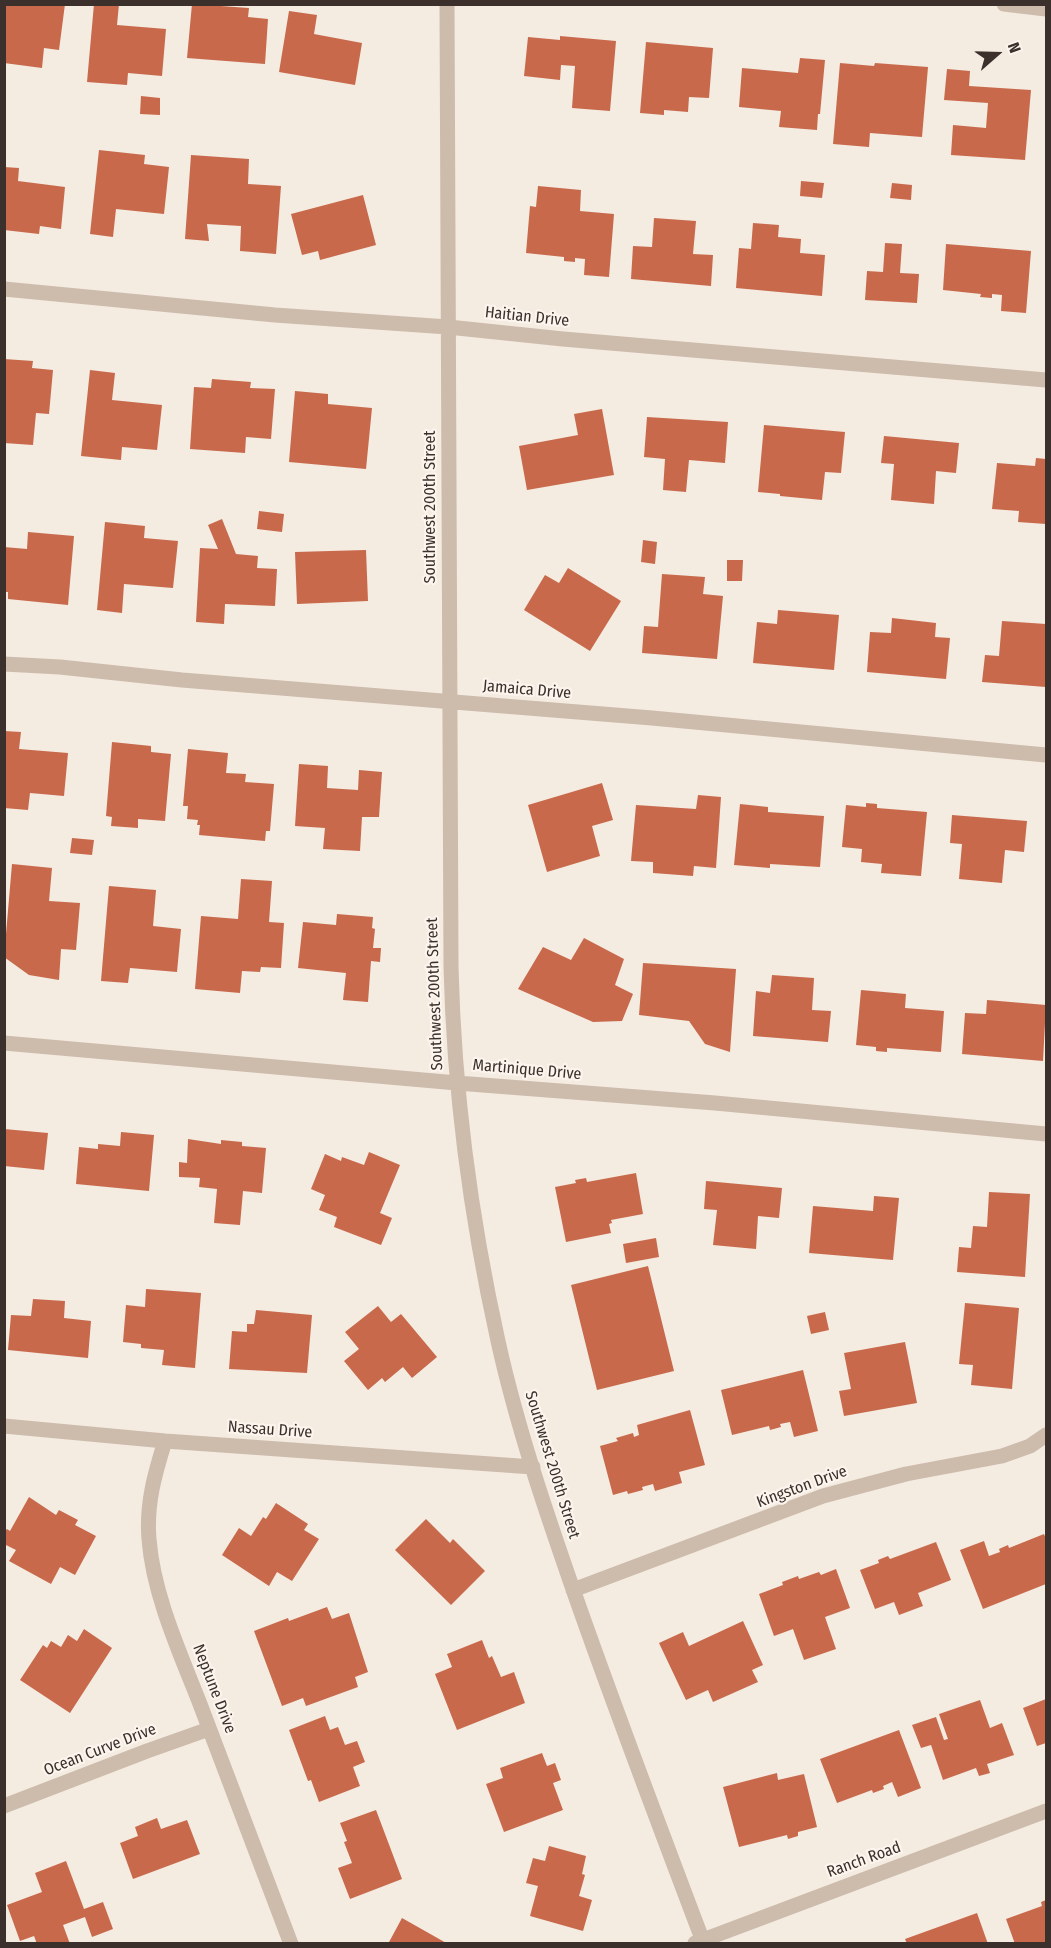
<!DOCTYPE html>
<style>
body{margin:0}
#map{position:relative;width:1051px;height:1948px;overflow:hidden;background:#f4ebe1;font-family:"Fira Sans Condensed",sans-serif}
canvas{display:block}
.frame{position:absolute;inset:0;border:6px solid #3b302b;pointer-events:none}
.north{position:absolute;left:967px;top:24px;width:60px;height:60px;-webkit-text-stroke:4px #fbf5ee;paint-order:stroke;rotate:70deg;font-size:16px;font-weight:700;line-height:24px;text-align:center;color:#3b302b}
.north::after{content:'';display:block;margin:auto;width:21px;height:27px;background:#3b302b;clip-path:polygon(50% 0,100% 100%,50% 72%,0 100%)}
</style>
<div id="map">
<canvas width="1051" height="1948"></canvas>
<div class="frame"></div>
<div class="north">N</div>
</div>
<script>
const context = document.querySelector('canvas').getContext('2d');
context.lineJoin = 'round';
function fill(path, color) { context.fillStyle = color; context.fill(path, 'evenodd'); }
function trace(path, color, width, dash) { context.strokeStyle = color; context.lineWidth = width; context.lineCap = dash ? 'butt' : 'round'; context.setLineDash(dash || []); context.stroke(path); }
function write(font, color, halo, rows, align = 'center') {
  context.font = font + ' "Fira Sans Condensed",sans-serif'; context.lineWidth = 4.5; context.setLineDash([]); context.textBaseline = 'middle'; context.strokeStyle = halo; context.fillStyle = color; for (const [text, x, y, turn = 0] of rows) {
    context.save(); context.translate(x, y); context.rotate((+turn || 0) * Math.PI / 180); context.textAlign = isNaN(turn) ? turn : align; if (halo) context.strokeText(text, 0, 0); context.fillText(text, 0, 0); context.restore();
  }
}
const building = new Path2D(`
 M4,4H65L59,50L44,48L42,68L4,63Z
 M94,4H119L117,25L166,29L162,76L128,73L127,85L87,82Z
 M192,4L249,8L248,17L268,19L265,64L187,58Z
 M289,11L317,15L314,34L362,43L355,85L279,72Z
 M560,36L616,41L610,111L572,108L575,66L561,65L560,80L524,76L528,37L560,40Z
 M646,42L713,48L709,98L689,97L688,112L664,110V115L640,113Z
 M800,58L825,60L820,114H818L817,130L779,127L781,111L739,107L742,68L798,73Z
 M840,63L874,66L875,63L928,67L922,137L870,133L869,147L833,144Z
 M947,69L970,71L969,86L1031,90L1025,160L951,155L953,125L986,128L988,103L944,100Z
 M141,96L160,98V115L140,114Z
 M99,150L145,155L144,164L169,167L164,214L116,209L113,237L90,234Z
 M191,155L249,159L248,184L281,186L276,254L240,251L241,226L207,224L209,241L185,239Z
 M4,167L19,168L18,181L65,187L61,229L40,226L39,234L4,230Z
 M801,181L824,183L822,198L800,196Z
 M892,183L912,185L911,200L890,198Z
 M538,186L581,190L580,211L614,214L609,277L584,275L585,259L575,258V262L564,261V257L526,253L530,206L536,207Z
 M363,195L376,245L320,260L318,251L302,255L291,214Z
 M654,218L696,221L693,254L713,255L711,286L631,279L633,246L652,247Z
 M753,223L779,225L778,237L801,239L800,253L825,255L822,296L736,288L739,248L751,249Z
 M885,243L902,244L900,273L919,274L917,303L865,300L867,271L883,272Z
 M946,244L1031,251L1026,313L1001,311L1002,295L992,294V298L980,297L981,294L943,290Z
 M4,359L33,361L32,368L53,370L49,414L36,413L33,445L4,443Z
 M90,370L115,373L112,400L162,405L157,450L122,447L121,460L81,456Z
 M212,379L251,382L250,388L275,389L271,439L246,437L245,453L190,449L194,387L211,388Z
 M295,391L328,394V404L372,408L366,469L289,462Z
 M602,409L614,475L527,490L519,446L578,435L574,414Z
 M647,417L728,422L725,463L689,460L686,492L663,490L665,459L644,457Z
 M764,425L845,432L841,473L825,472L822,500L780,496V494L758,492Z
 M884,436L959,443L956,473L936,471L934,504L891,500L894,464L881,463Z
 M1036,458L1046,459V524L1018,522L1019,511L992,509L997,463L1035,466Z
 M259,511L284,514L282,532L257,529Z
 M222,519L236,554L258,556L257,568L277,569L275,606L225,604L224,624L196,622L200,548L218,549L208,525Z
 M105,522L145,526L144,538L178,541L173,588L124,584L122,613L97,610Z
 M28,532L74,536L68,605L8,599V592H4V547L27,549Z
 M643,540L657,542L655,564L641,562Z
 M366,550L368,601L297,604L295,552Z
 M727,560H743L742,581H727Z
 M568,568L621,601L590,651L524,610L545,575L559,583Z
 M662,574L705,577L703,594L723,596L717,659L642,653L644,626L658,627Z
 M778,610L839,615L834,670L753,663L757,622L777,624Z
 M892,618L936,623L935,637L950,638L946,679L867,672L870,632L891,633Z
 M1002,621L1046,624V687L982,682L985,655L999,656Z
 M4,731L21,732L19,749L68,753L64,796L30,793L28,810L4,808Z
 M112,742L151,746V752L171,754L165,821L138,819V828L111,826L112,817L106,816Z
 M188,749L228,753L226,773L246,774L245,782L274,784L270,831H266L265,841L199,835L200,825H197L198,820L187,819L188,806H183Z
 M299,764L328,766L327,788L358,790L359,770L382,772L379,817H362L360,851L323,849L325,828L295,826Z
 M602,783L613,820L592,826L600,856L547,872L528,805Z
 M698,795L721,797L716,868L694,866L693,876L653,873V862L631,861L636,805L696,809Z
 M866,803L877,804V808L927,812L921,876L881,873L882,864L861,862L862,849L842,847L846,805L866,807Z
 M740,804L768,807V812L824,816L820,867L770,864V868L734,865Z
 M952,815L1027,821L1024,852L1005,850L1002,883L959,879L962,844L950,843Z
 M72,838L94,840L92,855L70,853Z
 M12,864L52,868L49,901L80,903L76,950L61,949L59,980L29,975L4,957Z
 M241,879L272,881L269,922L284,923L281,968L261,967L260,972L242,971L240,993L195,989L201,916L238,919Z
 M109,886L156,890L153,926L181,929L177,972L130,968L128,983L101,981Z
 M337,914L373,917L372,928L375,929L373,948H381L380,962L371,961L368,1002L343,1000L346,973L298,968L303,922L336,925Z
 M584,938L624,959L615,985L633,994L622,1021L593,1022L518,989L543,947L571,960Z
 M643,963L736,969L730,1052L705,1044L689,1021L639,1015Z
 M772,975L814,978L812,1010L831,1011L828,1042L753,1036L756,991L770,993Z
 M861,990L906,994L905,1008L944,1011L941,1052L887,1048V1052L876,1051V1047L856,1045Z
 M987,1000L1046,1005L1043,1061L962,1054L965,1013L986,1014Z
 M4,1129L48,1133L44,1170L4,1166Z
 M121,1132L154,1135L149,1191L76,1184L79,1147L98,1149V1144L120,1146Z
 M188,1139L221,1144V1140L242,1142V1146L266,1148L262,1193L243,1191L240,1225L214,1223L217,1189L199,1187L200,1178L179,1177V1162L187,1163Z
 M369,1152L400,1165L380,1213L392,1218L381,1245L334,1227L337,1217L319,1210L325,1195L311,1189L325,1154L341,1161L342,1157L364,1165Z
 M636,1173L643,1214L611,1220L612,1223L609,1224L611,1233L566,1242L555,1187L576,1183L575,1180L586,1178L587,1182Z
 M706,1181L782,1188L779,1218L758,1216L756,1249L713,1245L717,1210L704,1209Z
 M989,1192L1030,1194L1025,1277L957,1272L959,1247L971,1248L973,1226L987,1227Z
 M874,1196L899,1198L893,1260L809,1253L813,1206L873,1211Z
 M656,1238L659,1257L626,1263L623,1244Z
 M648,1266L674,1371L597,1390L571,1285Z
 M146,1289L201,1293L195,1368L162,1365L164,1350L141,1348V1344L123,1342L126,1305L145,1307Z
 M33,1299L65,1301L64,1318L91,1321L88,1358L8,1350L11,1315L31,1316Z
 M965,1303L1019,1308L1012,1389L971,1385L973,1365L959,1364Z
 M378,1306L391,1322L401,1314L437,1357L412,1378L403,1367L385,1382L382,1378L368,1390L344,1361L359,1349L345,1332Z
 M256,1310L312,1315L307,1373L229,1369L232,1331L247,1332V1324H254Z
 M825,1312L829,1330L811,1334L807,1316Z
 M905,1342L917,1403L844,1416L839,1391L851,1389L844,1353Z
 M803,1370L818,1431L794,1437L790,1422L780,1424L781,1427L770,1430L769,1426L732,1435L721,1390Z
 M690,1410L705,1465L679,1472L682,1483L655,1491L653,1484L642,1487L643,1490L628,1494L627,1491L613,1495L600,1446L618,1441L616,1438L633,1433L634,1437L639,1435L637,1425Z
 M29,1497L56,1515L59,1510L78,1520L75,1525L96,1536L75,1575L60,1567L51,1584L9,1561L16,1550L4,1544V1532L7,1529L10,1531Z
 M276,1503L308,1524L304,1530L319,1539L292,1581L277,1572L269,1586L222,1555L239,1528L251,1536L263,1517L266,1519Z
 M426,1519L450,1543L453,1539L485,1571L451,1605L395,1550Z
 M1044,1534L1046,1539V1584L983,1609L960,1550L984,1541L989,1556L1000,1552L999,1549L1008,1545L1009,1548Z
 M936,1542L951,1580L918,1593L923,1606L899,1615L894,1602L875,1609L860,1570L879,1563L878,1560L888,1556L890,1559Z
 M836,1569L850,1608L825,1617L836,1649L804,1660L793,1629L774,1636L759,1594L783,1585L782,1582L798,1576L799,1579L819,1572L821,1575Z
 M327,1607L332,1619L349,1613L368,1672L355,1677L358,1687L306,1706L303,1698L282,1706L254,1631L288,1618L289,1621Z
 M743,1621L763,1665L752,1670L758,1682L713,1702L708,1690L686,1700L659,1643L683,1632L689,1646Z
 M84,1629L112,1648L70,1713L20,1680L43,1645L47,1648L51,1641L61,1647L68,1635L77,1641Z
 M482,1640L489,1658L492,1656L501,1677L514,1672L525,1703L457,1730L435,1674L452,1667L447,1654Z
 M1046,1699V1743L1037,1746L1023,1708Z
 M980,1700L990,1728L1002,1723L1014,1755L987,1764L990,1773L979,1776L976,1768L943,1780L931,1745L921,1748L912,1725L936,1717L944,1740L948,1739L939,1714Z
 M325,1716L330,1730L338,1727L345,1745L357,1741L365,1762L353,1767L360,1786L319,1802L311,1780L308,1781L289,1730Z
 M899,1730L921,1788L898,1797L892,1782L883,1786L884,1789L873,1793L872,1790L837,1803L820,1759Z
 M542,1753L547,1766L555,1763L561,1780L553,1783L563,1810L504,1832L486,1784L503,1778L500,1768Z
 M777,1773L778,1780L804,1774L817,1827L798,1832V1836L788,1839L787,1835L739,1847L723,1787Z
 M376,1810L402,1879L350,1899L338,1868L352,1863L344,1842L347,1841L340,1823Z
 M157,1818L161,1829L187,1820L200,1854L133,1879L120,1843L138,1836L135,1827Z
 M549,1846L586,1856L582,1874L585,1875L579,1896L592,1900L583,1931L530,1916L538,1886L526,1883L533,1858L545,1861Z
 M66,1861L84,1909L103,1902L113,1929L92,1937L85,1917L63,1925L70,1944H37L34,1936L20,1941L7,1905L42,1892L35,1873Z
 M1046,1900V1944H1015L1006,1919L1042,1906L1041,1902Z
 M977,1913L988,1944H907L905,1939Z
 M402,1918L448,1944H388Z`);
const minor = new Path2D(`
 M447,4L451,967C454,1092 471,1219 498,1341C517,1427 546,1512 575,1595C616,1712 660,1828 704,1944
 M1004,4L1046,9
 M4,289L275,315L448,327L563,339L1046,380
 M4,664L60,667L182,680L652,718L1046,755
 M4,1043L457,1083L715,1103L1046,1134
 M4,1426L165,1441L533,1467
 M165,1441C155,1473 146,1504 149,1539C153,1594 180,1653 200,1704C230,1784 261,1864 291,1944
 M573,1590L823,1496L906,1474L1002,1456L1030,1446L1046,1435
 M4,1806L147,1751L209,1729
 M695,1943L1046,1811`);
const streetNames = [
 ["Haitian Drive",527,317,6],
 ["Southwest 200th Street",431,507,-90],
 ["Jamaica Drive",527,690,5],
 ["Southwest 200th Street",435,994,-92],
 ["Martinique Drive",527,1070,5],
 ["Nassau Drive",270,1430,4],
 ["Southwest 200th Street",552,1465,73],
 ["Kingston Drive",802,1487,-20],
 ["Neptune Drive",214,1689,69],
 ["Ocean Curve Drive",100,1750,-21],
 ["Ranch Road",864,1860,-20]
];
fill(building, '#c8694b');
trace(minor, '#cdbbac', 15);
write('16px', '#3b302b', '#fbf5ee', streetNames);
</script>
